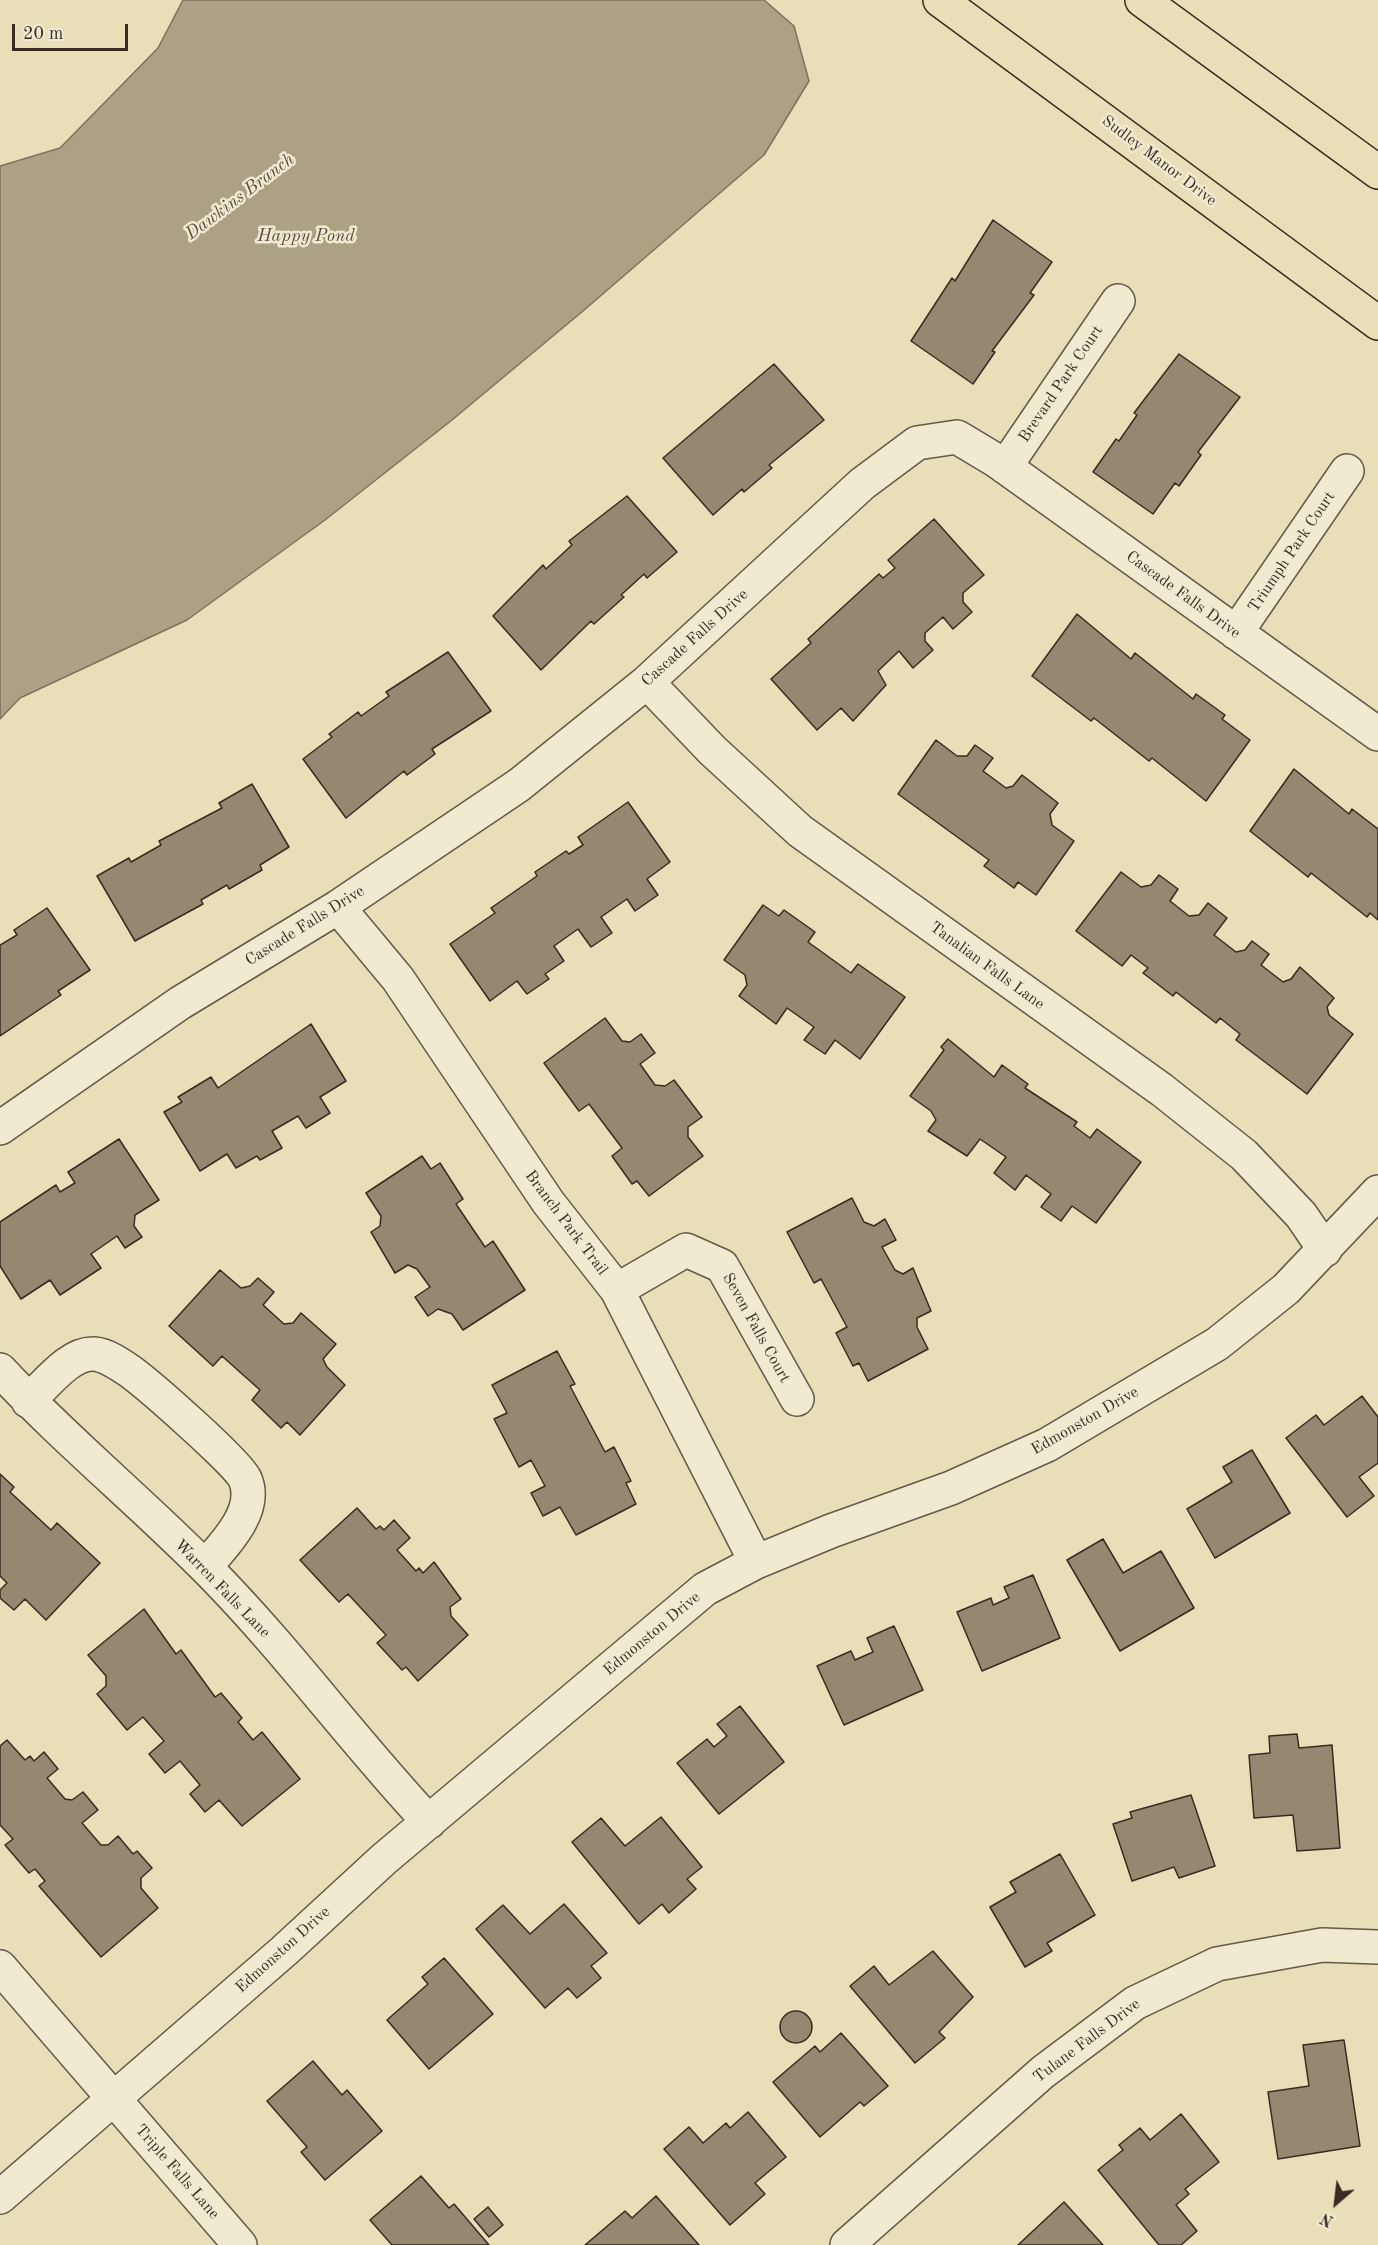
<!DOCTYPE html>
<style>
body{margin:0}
#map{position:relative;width:1378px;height:2245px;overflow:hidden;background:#e8deb8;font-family:"Old Standard TT",serif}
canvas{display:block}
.north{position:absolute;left:1306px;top:2173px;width:60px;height:60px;-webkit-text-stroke:4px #f0ead1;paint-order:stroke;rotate:208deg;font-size:16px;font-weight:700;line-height:24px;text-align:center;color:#382b22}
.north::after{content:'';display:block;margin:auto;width:21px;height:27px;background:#382b22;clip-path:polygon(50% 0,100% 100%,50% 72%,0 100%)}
.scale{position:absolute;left:12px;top:24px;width:116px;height:27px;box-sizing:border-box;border:3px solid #382b22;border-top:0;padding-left:8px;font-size:18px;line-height:21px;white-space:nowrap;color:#382b22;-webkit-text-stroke:4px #f0ead1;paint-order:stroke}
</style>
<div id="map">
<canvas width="1378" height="2245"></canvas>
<div class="north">N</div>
<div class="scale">20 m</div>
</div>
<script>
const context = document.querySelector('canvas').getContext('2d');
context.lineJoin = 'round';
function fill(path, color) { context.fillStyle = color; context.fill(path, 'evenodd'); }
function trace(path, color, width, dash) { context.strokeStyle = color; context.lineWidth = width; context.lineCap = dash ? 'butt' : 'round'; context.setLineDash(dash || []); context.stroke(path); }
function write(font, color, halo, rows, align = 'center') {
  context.font = font + ' "Old Standard TT",serif'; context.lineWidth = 5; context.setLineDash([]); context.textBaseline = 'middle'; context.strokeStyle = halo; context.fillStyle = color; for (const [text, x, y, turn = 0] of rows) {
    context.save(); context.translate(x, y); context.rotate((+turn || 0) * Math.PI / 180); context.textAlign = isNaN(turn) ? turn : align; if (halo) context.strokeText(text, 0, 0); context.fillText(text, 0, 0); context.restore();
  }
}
const water = new Path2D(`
 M183,0H764L794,26L809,81L764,155L583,311L452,420L325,520L187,620L20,698L0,719V166L60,148L158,48Z`);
const building = new Path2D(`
 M993,220L1052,262L1030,293L1034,295L992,351L995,352L973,384L911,341L952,278L955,281Z
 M1179,354L1240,397L1198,452L1201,455L1179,486L1175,483L1153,514L1093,472L1116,439L1119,441L1137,415L1134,413Z
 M774,364L824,420L769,465L772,468L744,492L742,489L713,515L663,458Z
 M627,496L677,552L647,578L644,574L621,595L624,597L594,624L591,621L541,670L493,616L543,565L546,569L572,545L569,541Z
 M934,519L984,575L963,593V602L972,612L953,629L943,617L925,633V641L933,650L913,668L899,651L878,671L886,685L853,721L841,708L817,730L771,679L811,643L808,639L879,574L883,578L895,568L888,560Z
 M1077,614L1131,659L1135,653L1193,699L1196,694L1225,715L1222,719L1250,740L1206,801L1152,758L1149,761L1094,718L1091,721L1032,676Z
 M448,652L491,711L432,749L435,754L407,775L404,771L346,818L303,759L332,737L329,734L358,712L361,716L389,696L386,692Z
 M936,740L957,756H967L975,745L993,758L983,771L1006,788L1013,786L1022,775L1058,803L1050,814L1052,825L1074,841L1036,895L1018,882L1014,888L984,866L989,860L898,794Z
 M1294,769L1349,814L1352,809L1378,829V920L1370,913L1367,917L1311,873L1308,877L1250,831Z
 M252,784L289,847L260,865L262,870L229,889L227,885L201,900L203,904L135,941L97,876L129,858L131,862L161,845L159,841L222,808L219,803Z
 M628,802L670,862L647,879L658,895L635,911L627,899L601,917L612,933L591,947L578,929L554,946L564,961L545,974L549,979L527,994L517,981L490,1001L450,944L495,913L491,908L537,876L535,872L566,851L569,854L583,845L578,837Z
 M1121,872L1141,887L1151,885L1159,875L1178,889L1170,901L1189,916L1199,915L1208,903L1227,918L1214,935L1236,952L1245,950L1252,941L1269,954L1261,965L1283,982L1291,979L1300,967L1334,998L1327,1007L1329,1015L1353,1034L1307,1094L1236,1040L1240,1034L1220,1018L1216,1023L1176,992L1173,996L1143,973L1148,968L1131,955L1122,966L1076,931Z
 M763,905L779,916L784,910L815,932L808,942L851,973L858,964L905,997L860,1059L835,1040L825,1054L804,1040L814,1027L787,1008L776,1024L739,996L747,985L745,975L724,960Z
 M47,908L90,970L58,991L61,995L0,1036V945L17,935L14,930Z
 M605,1018L622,1041L630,1042L641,1034L655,1053L640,1064L655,1085L665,1086L674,1080L702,1117L688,1127V1137L703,1156L649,1196L637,1181L632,1184L612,1156L622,1148L589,1104L579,1111L544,1063Z
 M311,1024L346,1081L320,1097L330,1113L306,1128L298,1116L272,1131L282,1148L260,1160L257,1156L236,1168L227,1154L200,1171L164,1112L182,1102L178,1097L211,1077L218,1088Z
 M948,1039L994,1077L1002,1065L1028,1084L1025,1088L1077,1122L1074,1126L1090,1138L1097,1129L1141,1162L1096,1223L1072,1206L1061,1221L1041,1207L1051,1194L1026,1175L1015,1190L994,1173L1006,1157L980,1139L967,1156L928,1131L936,1120L931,1111L910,1096L944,1050L941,1047Z
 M119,1139L159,1200L135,1215L134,1226L142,1237L125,1248L117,1236L91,1254L101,1268L60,1295L50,1280L21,1299L0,1266V1222L56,1185L60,1192L75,1183L68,1172Z
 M422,1156L431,1169L440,1163L463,1199L456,1204L485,1247L493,1241L525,1290L463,1330L452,1314L438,1309L428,1316L415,1297L430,1287L417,1269L408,1265L395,1273L371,1232L380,1226L381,1216L366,1193Z
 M852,1198L864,1222L874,1226L885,1219L896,1240L882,1247L895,1270L903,1274L913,1268L931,1311L917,1318V1327L928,1349L868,1381L859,1363L853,1366L836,1333L847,1327L821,1279L814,1283L787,1232Z
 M220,1270L241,1288L250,1286L258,1278L274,1292L263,1305L284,1324L293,1323L301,1313L336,1344L323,1359L327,1367L345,1385L300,1435L287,1422L281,1428L252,1400L260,1390L222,1356L213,1366L169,1326Z
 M557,1351L575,1384L570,1386L605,1452L614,1447L631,1481L626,1483L636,1504L576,1535L560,1507L543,1516L531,1493L545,1486L531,1460L519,1467L494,1419L507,1413L492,1385Z
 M1362,1396L1378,1417V1463L1359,1477L1374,1496L1347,1517L1286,1438L1316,1415L1324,1425Z
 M1252,1450L1290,1513L1215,1558L1187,1509L1232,1482L1223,1467Z
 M0,1474L14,1487L10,1492L51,1530L57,1523L100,1563L46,1620L25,1599L14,1610L0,1598V1590L7,1583L0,1576Z
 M357,1508L376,1529L380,1526L384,1530L394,1520L410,1538L397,1550L416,1571L419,1568L423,1573L434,1562L461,1599L450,1607L451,1616L468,1635L418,1681L406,1667L402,1670L377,1643L386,1635L348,1594L339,1602L300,1560Z
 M1103,1539L1123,1573L1161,1551L1194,1608L1120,1651L1067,1560Z
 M1033,1575L1060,1638L982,1671L957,1612L991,1598L993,1605L1009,1598L1004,1587Z
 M144,1609L176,1654L181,1650L215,1697L221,1693L242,1718L238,1722L253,1740L262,1732L300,1779L242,1826L219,1800L205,1812L190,1794L200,1785L180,1761L165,1773L149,1754L164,1741L143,1717L127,1730L97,1694L106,1686V1676L88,1655Z
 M894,1626L923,1690L844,1725L817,1666L851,1651L855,1660L873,1652L867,1638Z
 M740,1706L784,1762L719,1814L677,1763L707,1739L714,1747L727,1736L717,1724Z
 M1297,1734L1299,1748L1332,1745L1340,1848L1297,1851L1293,1815L1254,1818L1249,1755L1270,1753L1269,1736Z
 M7,1740L25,1760L30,1756L34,1761L44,1752L58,1769L47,1778L65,1799L72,1800L83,1792L98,1810L82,1823L101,1845H108L118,1836L133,1854L137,1851L152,1868L141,1878V1888L158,1908L101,1957L39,1886L45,1881L35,1869L29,1873L5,1845L13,1839L0,1825V1746Z
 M1191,1795L1215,1866L1179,1878L1174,1867L1132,1881L1113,1824L1132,1818L1130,1812Z
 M661,1817L702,1867L687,1879L696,1889L669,1913L662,1904L639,1924L572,1842L601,1818L625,1846Z
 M1060,1854L1095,1915L1047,1943L1052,1951L1025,1967L990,1907L1016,1892L1010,1882Z
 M564,1904L607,1953L591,1966L601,1978L577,1998L568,1988L545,2008L476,1929L503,1905L530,1934Z
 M933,1951L973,1997L939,2032L945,2038L915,2063L850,1986L874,1966L889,1985Z
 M444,1958L493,2014L429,2069L387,2020L428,1984L422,1977Z
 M780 2027a16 16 0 1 1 32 0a16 16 0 1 1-32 0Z
 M841,2033L888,2086L864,2106L860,2102L820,2137L773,2082L815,2046L820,2052Z
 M1344,2040L1360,2146L1278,2159L1268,2092L1309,2086L1303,2045Z
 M313,2061L342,2095L347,2090L382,2131L325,2180L301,2152L307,2147L267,2101Z
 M748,2112L786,2157L755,2183L765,2194L730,2225L664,2149L689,2127L703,2143L726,2123L730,2128Z
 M1181,2114L1219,2162L1185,2189L1189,2194L1176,2205L1197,2231L1181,2245H1159L1098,2170L1123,2150L1119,2145L1140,2128L1150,2140Z
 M421,2176L449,2208L454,2204L489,2245H392L370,2220Z
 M656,2196L699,2245H585L625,2211L632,2218Z
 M1064,2202L1103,2245H1018Z
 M488,2207L503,2225L489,2237L474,2219Z`);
const minor = new Path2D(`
 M1005,467L1118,301
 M1236,633L1347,471
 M647,682L712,750L800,831L1162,1090L1244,1155L1301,1215L1325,1250
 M338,907L398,979L548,1202L617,1290L756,1562
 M0,1128L180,1003L338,907L519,785L647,682L862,484L917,443L957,437L997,461L1378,734
 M617,1290L686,1250L722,1266L797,1399
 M0,1370C66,1441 142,1503 210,1572C288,1651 353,1741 429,1822
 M28,1401C45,1386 70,1352 94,1354C107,1355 121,1365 131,1372C150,1386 238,1463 245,1479C259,1511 223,1546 205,1567
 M0,1967L240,2245
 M0,2197L284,1951L384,1859L705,1589L756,1562L831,1531L951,1488L1047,1445L1217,1344L1286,1289L1378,1192
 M847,2245L1043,2072L1135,2003L1217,1964L1322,1945L1378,1947`);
const major = new Path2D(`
 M940,0L1378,323
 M1142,0L1378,172`);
const streetNames = [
 ["Sudley Manor Drive",1159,161,37],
 ["Brevard Park Court",1061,384,-56],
 ["Triumph Park Court",1292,552,-56],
 ["Cascade Falls Drive",1183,595,36],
 ["Cascade Falls Drive",695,638,-42],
 ["Cascade Falls Drive",305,926,-32],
 ["Tanalian Falls Lane",987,966,36],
 ["Branch Park Trail",566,1223,53],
 ["Seven Falls Court",756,1328,61],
 ["Edmonston Drive",1085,1421,-30],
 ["Warren Falls Lane",222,1589,46],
 ["Edmonston Drive",652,1634,-40],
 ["Edmonston Drive",283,1950,-42],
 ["Tulane Falls Drive",1087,2041,-37],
 ["Triple Falls Lane",177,2172,49]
];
const waterNames = [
 ["Dawkins Branch",240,197,-37],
 ["Happy Pond",306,236]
];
fill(water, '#aca185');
trace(water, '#7e725d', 1.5);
fill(building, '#948870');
trace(building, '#382b22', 1.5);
trace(minor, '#645848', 36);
trace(major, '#382b22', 36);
trace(minor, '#f0ead1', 33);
trace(major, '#e8deb8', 33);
write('16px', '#382b22', '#f0ead1', streetNames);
write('italic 18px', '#5b4e40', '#f0ead1', waterNames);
</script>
